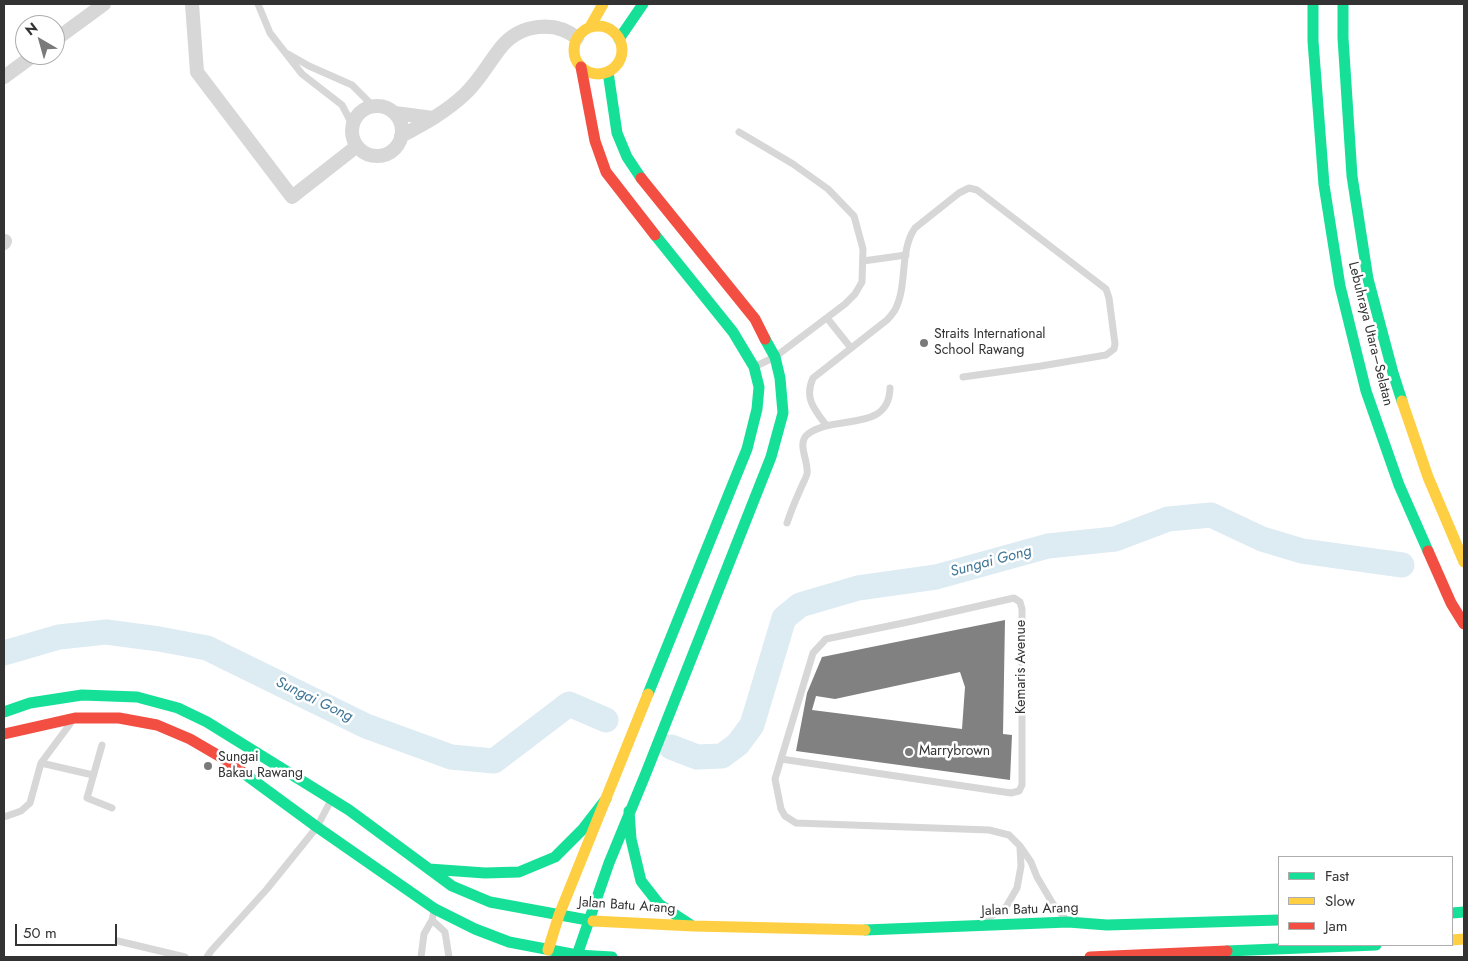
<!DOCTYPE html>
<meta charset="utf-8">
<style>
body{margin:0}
#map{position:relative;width:1468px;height:961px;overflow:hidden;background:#fff;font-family:Jost,sans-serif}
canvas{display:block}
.frame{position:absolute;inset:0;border:5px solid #333;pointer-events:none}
.legend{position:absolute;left:1278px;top:856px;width:175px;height:90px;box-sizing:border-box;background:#fff;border:1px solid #adadad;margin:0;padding:6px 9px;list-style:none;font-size:15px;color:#333}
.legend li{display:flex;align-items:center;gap:10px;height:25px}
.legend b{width:25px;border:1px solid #adadad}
.north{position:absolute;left:15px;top:15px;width:50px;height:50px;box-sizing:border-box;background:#fff;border:1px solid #adadad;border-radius:50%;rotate:322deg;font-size:14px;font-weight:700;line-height:20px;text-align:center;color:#333}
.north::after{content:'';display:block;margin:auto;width:18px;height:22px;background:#7a7a7a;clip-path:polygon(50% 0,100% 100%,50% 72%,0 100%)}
.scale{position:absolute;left:15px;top:924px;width:102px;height:22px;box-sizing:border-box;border:2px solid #333;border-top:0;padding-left:6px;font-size:15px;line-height:18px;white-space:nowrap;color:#333;-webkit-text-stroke:4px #fff;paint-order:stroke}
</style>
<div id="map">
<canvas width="1468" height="961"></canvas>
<div class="frame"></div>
<ul class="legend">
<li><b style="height:6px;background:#16e098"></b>Fast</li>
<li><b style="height:6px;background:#ffcf43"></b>Slow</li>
<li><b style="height:6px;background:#f24e42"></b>Jam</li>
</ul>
<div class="north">N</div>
<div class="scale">50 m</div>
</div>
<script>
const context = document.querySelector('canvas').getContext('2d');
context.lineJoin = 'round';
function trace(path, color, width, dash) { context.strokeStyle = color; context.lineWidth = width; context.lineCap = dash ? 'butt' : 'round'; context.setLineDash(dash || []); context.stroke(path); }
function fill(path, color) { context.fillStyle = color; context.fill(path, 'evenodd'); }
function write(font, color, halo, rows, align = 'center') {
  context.font = font + ' Jost,sans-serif'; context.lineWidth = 5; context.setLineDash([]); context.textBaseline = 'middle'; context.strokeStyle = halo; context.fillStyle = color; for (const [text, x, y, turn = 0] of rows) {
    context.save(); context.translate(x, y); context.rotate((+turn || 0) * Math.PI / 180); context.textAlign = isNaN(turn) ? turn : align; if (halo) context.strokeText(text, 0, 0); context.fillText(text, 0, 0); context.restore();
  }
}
const river = new Path2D(`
 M4,653L59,637L106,632L159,639L207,648L366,726L451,757L494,761L569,704L606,720
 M671,747L697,757L722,756L738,744L752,725L784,618L800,605L858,588L936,577L1048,546L1115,539L1168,519L1211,515L1262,539L1302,551L1402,565`);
const building = new Path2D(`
 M1005,620L1003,734L1012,735L1010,780L796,751L807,693L822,657ZM960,672L965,687L962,729L812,710L816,696L835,699Z`);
const lane = new Path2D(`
 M258,4L270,33L284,51L302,74L342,105L352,124
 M288,54L309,66L352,85L373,106
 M739,132L793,164L828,189L854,216L863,249L862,282L855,294L845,304L775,357L754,367
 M863,261L906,255
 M827,318L851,348
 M826,425C814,409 804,398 813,378L887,320C890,317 893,313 895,310C908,285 899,251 915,228L959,193L969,188L977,190L1106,289L1109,298L1115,344L1114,349L1106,355L1041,366L963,377
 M787,523C791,511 796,499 801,488C803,483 806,478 807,474C809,461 796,443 808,434C835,414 889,433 890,388
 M102,745L87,798L112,808
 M781,759L1011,793L1019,791L1022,785V609L1020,602L1014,598L908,622L826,639L813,653L775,779L781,809L785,816L796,823L989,830L1009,835L1020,846L1031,862L1037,877L1053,904L1064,917
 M41,763L93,775
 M4,817L21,811L30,803L41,763L70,724
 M988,918L1006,907L1017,888L1021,866L1020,847
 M432,920L445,932L449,957
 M118,941L185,957
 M207,957L211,951L267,889L317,827L330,802
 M421,957L424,934L432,920L434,911`);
const street = new Path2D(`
 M192,4L197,72L292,197L357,146
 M55,40L104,4
 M4,77L34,55
 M352 131a25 25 0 1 1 50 0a25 25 0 1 1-50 0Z
 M395,113L433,118
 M401,136C424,124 446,112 465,94C480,80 489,62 502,46C521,24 555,20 577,38
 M4,243L5,241`);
const fast = new Path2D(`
 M1313,4V41L1324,185L1340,286L1366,391L1399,485L1428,551
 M1343,4V38L1352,176L1368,279L1393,373L1402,401
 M619,39L643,4
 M608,72L617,133L627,157L641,178
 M648,694L747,449L757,409L759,387L754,367L733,332L655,235
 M4,712L30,703L82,695L137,697L178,708L207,722L349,810L452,886L490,902L593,921
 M242,772L317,827L435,909L475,929L509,942L577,955L612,957
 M629,811L631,839L641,881L659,904L691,925
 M429,869L485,873L519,872L555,857L582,830L606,799
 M1452,913L1464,912
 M865,930L1068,922L1107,925L1279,920
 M1227,951L1376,945
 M577,955L609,863L646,773L771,457L783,413L780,378L775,357L765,339`);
const slow = new Path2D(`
 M574 50a24 24 0 1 1 48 0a24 24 0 1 1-48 0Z
 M590,27L603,4
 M1402,401L1428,477L1464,562
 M593,921L693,926L865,930
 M1452,940L1464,939
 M548,950L559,915L648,694`);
const jam = new Path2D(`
 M581,67L595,141L606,172L655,235
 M641,178L755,319L765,339
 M1428,551L1451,603L1464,624
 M4,734L75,718H119L157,725L190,739L226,760L242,772
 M1090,957L1227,951`);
const markers = [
 [924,343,5,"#7a7a7a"],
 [909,752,5,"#7a7a7a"],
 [208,766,5,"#7a7a7a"]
];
const streetNames = [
 ["Lebuhraya Utara–Selatan",1370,334,76],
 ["Kemaris Avenue",1022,667,-90],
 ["Jalan Batu Arang",627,906,4],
 ["Jalan Batu Arang",1030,910,-2]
];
const poiNames = [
 ["Straits International",934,335],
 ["School Rawang",934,351],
 ["Marrybrown",919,752],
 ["Sungai",218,758],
 ["Bakau Rawang",218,774]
];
const waterNames = [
 ["Sungai Gong",991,562,-15],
 ["Sungai Gong",314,700,26]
];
trace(river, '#ddebf3', 25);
fill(building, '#818181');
trace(lane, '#d7d7d7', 7);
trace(street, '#d7d7d7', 14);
trace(fast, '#16e098', 11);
trace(slow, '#ffcf43', 11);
trace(jam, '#f24e42', 11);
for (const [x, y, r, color] of markers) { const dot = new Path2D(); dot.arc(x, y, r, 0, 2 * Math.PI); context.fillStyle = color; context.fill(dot); trace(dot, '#fff', 2); }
write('14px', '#333', '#fff', streetNames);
write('14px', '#333', '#fff', poiNames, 'left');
write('italic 15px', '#3f7597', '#fff', waterNames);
</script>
